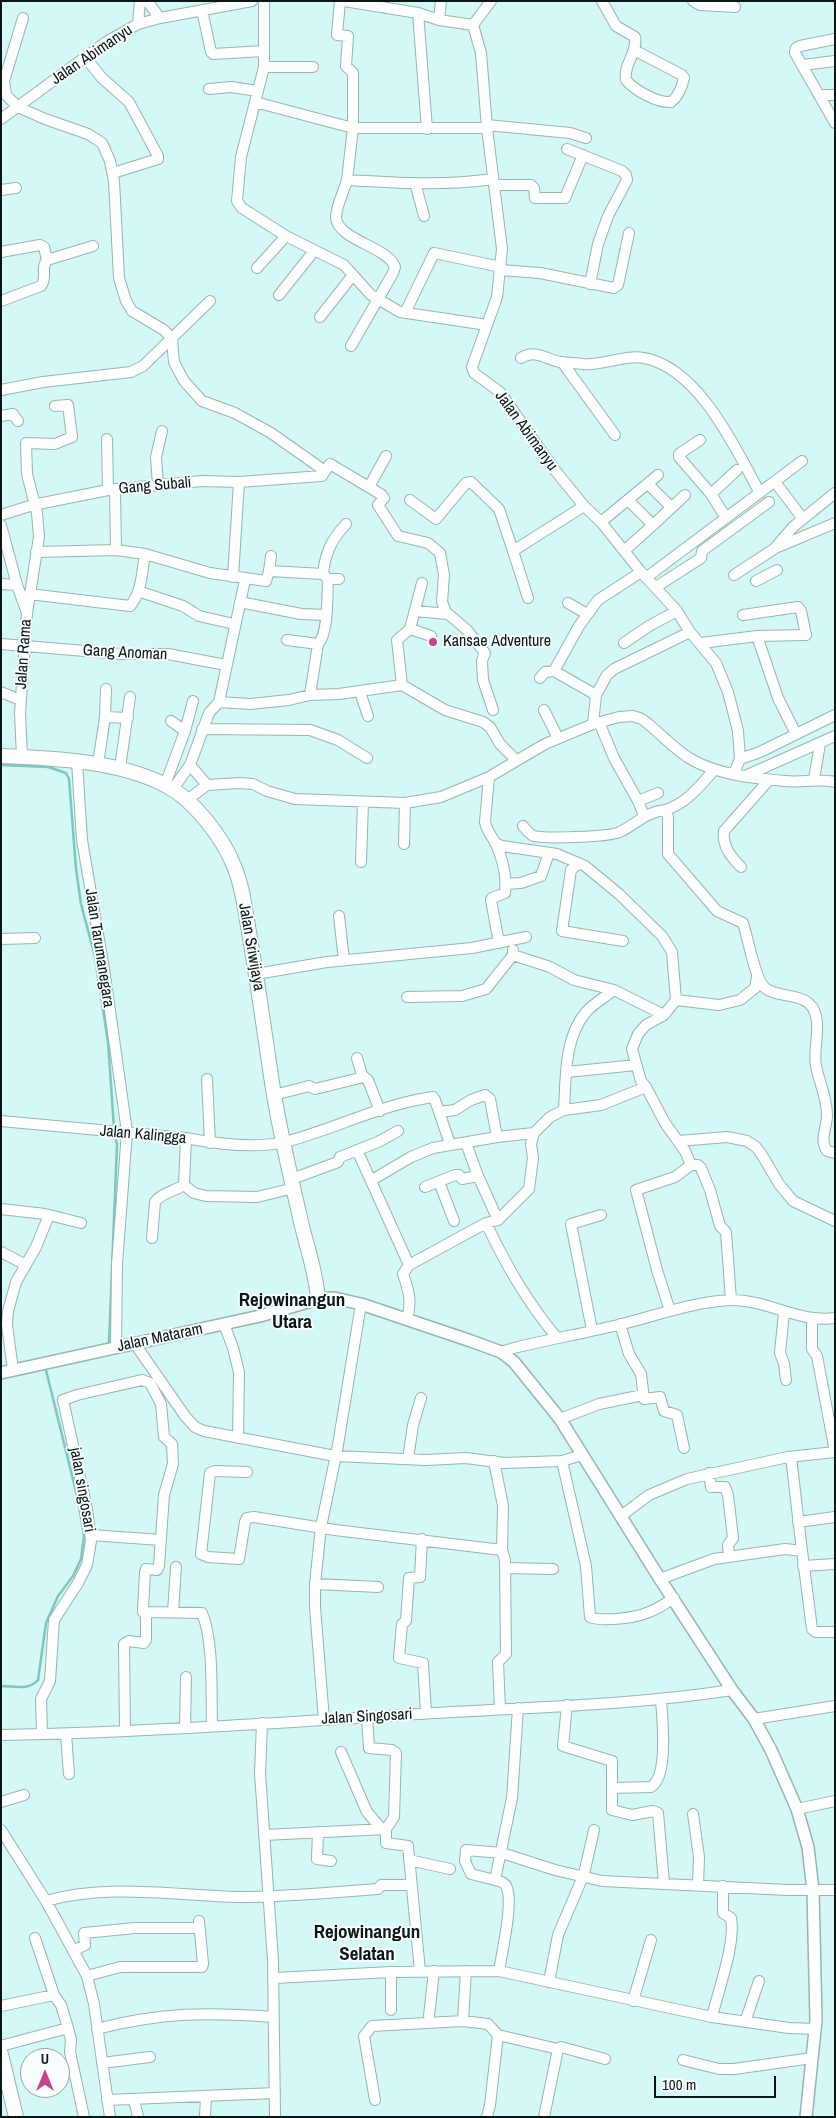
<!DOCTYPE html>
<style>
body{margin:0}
#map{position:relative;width:836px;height:2118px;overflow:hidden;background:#d3f8f5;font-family:"Archivo Narrow",sans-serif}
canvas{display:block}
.frame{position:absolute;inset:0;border:2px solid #0a1716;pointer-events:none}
.north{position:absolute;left:20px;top:2048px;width:50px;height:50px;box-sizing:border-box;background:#f7fefd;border:1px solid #98a2a1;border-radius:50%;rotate:0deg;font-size:14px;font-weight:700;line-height:20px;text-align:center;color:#0a1716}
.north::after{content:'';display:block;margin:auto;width:18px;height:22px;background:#c5458f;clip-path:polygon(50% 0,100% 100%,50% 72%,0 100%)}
.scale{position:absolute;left:654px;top:2076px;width:122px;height:22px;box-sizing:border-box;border:2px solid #0a1716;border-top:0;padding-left:6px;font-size:15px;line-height:18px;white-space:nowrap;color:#0a1716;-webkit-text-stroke:4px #f7fefd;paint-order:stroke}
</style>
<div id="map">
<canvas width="836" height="2118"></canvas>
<div class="frame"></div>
<div class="north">U</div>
<div class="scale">100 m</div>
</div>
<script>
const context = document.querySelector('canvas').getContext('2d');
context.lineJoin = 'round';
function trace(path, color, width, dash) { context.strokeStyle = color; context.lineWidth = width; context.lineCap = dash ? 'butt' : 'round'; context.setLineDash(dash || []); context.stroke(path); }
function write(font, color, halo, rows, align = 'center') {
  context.font = font + ' "Archivo Narrow",sans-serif'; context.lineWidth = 4; context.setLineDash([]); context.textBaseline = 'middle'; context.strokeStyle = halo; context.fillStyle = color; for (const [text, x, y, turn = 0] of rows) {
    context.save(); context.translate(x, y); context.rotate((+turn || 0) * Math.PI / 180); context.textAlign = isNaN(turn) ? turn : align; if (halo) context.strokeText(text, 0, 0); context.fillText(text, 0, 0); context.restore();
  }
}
const stream = new Path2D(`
 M1,765L48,767L66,773L69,779L76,869L81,904L95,957L108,1042L114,1128
 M100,1346L109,1343L117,1144L115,1134
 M1,1686C15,1686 28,1691 38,1680L46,1623L58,1596L73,1576L81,1559L84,1536L78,1500L45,1366`);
const minor = new Path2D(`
 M147,1L160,18
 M264,1V67L241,157L237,201L242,208L286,236L344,265L371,295L400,312L487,325
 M340,1L337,35L348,36L346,66L353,73V128L347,180C396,183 444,186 493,179
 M344,1L418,13L439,20L473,25L481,53L487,128L502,249L497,297L472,367L474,373L500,392L554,469L584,506L601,522L641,572L677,611L690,632L716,663L728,692L738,731L740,759L734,773
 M602,1L616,26L635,37C638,53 623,64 626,80C634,90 657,103 671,102C678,97 682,87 684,78L682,75L634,50
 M693,1L700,5L735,7
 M202,10L211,52L213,54L264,51
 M418,13L427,129
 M439,20L441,1
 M138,24L140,1
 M473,25L491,1
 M835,39L800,46L796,48L795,53L835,123
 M85,57L102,78L129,102L158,156V159L113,173
 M803,65L835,61
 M264,67H313
 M209,89L231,87L258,91
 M820,95H835
 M255,102L353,128H487
 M1,119L106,42L138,24L160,18L252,1
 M487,125L570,133L586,138
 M567,149L622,171L626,175L627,180L608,216L598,244L590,284
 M347,180C344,191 336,206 336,218C338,240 388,247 395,267L393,273L351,346
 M415,183L424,216
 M494,185H531L534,188L535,198H565L583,155
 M1,190L16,188
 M1,252L40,245L44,247L47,260
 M257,268L286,236
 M501,270L540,273L614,288L618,285L629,233
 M279,295L314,251
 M1,301L41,286C48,277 40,268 47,260L93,246
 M405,313L434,253L501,267
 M320,317L353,275
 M521,358C535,349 546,359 560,362C567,363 576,363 583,364C602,366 627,354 644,358C699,368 735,448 760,493
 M562,362L615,435
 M1,390L43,382L131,372L143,366L210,301
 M1,416L13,414L18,421
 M107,439L108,490
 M700,440L679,454V457L711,494L726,518
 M325,471L330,464L382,495L384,498L378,505L398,536L428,543L440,553L444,575L442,602L446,612L467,630L485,653L482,661L483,680L493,710
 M775,482L803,519
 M648,484L671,507
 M158,485L156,457L162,431
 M369,487L386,456
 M115,489L116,550
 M711,494L737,470
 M410,500L436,519L466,483L471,482L499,509L513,551
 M628,500L653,525L685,495
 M1,515L33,505L108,490L202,481L239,482L322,476L325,471L271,433L235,413L202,401L184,381L174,362L172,339L164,330L132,311L126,301L119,278L114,181L110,161L102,143L88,134L45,119L18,107L6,95L4,81L23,18
 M601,522L658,475
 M1,525L17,585L27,613L20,713L22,757
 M778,547L835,523
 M624,551L653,525
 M36,552L116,550L145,554L210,573L266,581L269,571L323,574
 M269,571L271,556
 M734,575L774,549L793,527L835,493
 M233,577L239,482
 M647,577L802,461
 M328,579H339
 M756,581L777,570
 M1,584L17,585
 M656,587L701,558L702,551L769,502
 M138,591L183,606L199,616L234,624
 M29,594L130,606C142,593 142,570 145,554
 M528,598L513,551L584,506
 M240,602L301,614L326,615
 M568,603L587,614
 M415,611L448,614
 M27,613L39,537L37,513L27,474L26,443L55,444L72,437L68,405L55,406
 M410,629L422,583
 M757,636L778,698L796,734
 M287,640L318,644
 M624,643L649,626L677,611
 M701,643L757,636L806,635L801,611L798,607L743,615
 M1,644L121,654H168L226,665
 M554,671L579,626L598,600L641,572
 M540,678L545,672L554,671L596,695L593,724
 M402,685L397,640L410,629L431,636
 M1,692L20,700
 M360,692L368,716
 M310,695L318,644C329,633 327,594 328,579L323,574C325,553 332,539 346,524
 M596,695L607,675L614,669L690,632
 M219,702L250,704L289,700L310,695L339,694L402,685L445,710L483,722L490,727L500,744L516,760
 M544,710L558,738
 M105,717L128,718
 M171,721L185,731
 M599,722L614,758L638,801L644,816
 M202,729L310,730L338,740L367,758
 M740,759L760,752L835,715
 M77,762L82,840L105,975L127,1132L117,1264L116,1348
 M98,764L105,717L106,689
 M120,768L130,697
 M745,776L835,736
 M489,777L485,822C487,832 492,836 496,844C502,858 507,877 505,893L492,898L491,900L499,943
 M814,779L820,744
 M165,785L185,731L193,701
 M207,785L190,765L209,713L219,702L245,580
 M173,789L190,765
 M187,800L207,785L239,783L253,784L267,791L295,799L405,803L441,797L489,777L545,744L593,724L619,717L633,716L642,719C658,731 672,747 689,758C717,775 753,778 785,781C802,783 818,778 835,782
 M638,801L658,793
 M665,810C686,804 700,786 714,770
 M523,826C526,830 529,834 534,836C547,839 608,837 620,832C636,824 646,812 665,810L668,817V854L717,911L743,923C748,938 755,980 765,988C780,1000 810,990 816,1016C820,1032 813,1050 816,1066C819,1082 827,1097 827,1115C827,1128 819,1139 827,1151L835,1153
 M495,843L502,846L557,854L585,866L619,894L662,936L672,952L676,1000L664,1015L646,1025L638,1034L632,1049L641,1081L646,1087
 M404,844L405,803
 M361,862L363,802
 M579,863L571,870L562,931L623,941
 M741,867C731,857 722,846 724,831L769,780
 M505,884L521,883L541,876L549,853
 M339,916L344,960
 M1,939L35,938
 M513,950V955L550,967L574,980L614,990
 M256,974L327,962L472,948L526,937
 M407,997L462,996L486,989L513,955
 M676,1000L719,1005L740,1000L755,988L757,977
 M357,1058L362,1075L368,1080L380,1111
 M567,1072L636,1065
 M207,1079L210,1143
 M274,1095L309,1086L315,1089L364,1077
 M564,1110C566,1077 564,1038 586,1012C593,1004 605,997 614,990L664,1015
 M439,1112L455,1110L471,1100L485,1095L490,1099L497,1137
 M1,1121L186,1138C217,1144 254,1149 285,1142C335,1129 382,1104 433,1097L435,1100L450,1144
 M679,1141L727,1137L747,1141L756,1147L762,1155L779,1184L793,1201L835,1221
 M466,1143L478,1176L498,1220
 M357,1150L409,1265L486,1223L498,1220L529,1189L533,1158L531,1144L534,1133L550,1117L564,1110L601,1105L646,1087L665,1123L685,1151L691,1165L675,1177L636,1190L657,1270L670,1311
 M691,1165H698L701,1168L710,1190L720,1226L726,1232L731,1300
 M292,1179L338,1162L340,1157L378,1142L398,1131
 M372,1180L411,1157L433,1148L497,1137L534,1133
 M439,1182L454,1221
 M184,1185L194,1193L206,1196L257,1197L294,1188
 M425,1187L455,1175H459L462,1179L478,1176
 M1,1209L45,1214L81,1223
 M486,1223C507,1267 526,1300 557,1338
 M152,1238L155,1202C161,1193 175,1191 184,1185L186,1138
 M1,1252L26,1265
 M784,1312L780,1353L784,1364L786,1380
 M407,1319C412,1302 409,1291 403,1274L409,1265
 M224,1324L233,1348L239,1372L238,1438
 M620,1324L629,1354L641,1374L644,1399L660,1397L664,1411L677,1415L684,1448
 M592,1330L571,1224L601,1215
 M135,1344L185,1416L195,1427L204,1431L335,1456L426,1460L466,1458L504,1463L562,1461L582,1455
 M501,1352L514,1348C550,1339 586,1333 622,1324C658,1315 693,1302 730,1300C766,1299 798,1323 835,1318
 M13,1370L7,1325L8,1311L16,1282L36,1247L49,1215
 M560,1419L599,1404L643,1395
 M791,1457L802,1551
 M408,1459L413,1425L421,1398
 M494,1461L503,1506L502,1550L505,1560L506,1654L498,1662L500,1709
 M562,1461L586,1566L590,1617C603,1622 636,1618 649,1612C658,1609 666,1603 674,1598
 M247,1472L215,1471L210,1473L201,1554L208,1557L239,1559L245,1522L247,1518L254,1517L335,1530L502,1550
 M709,1473L711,1487H725L728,1495L733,1538L728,1545L729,1557
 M621,1516L649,1495L687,1479L788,1457L835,1452L817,1356L812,1349V1319
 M798,1522L835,1517
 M91,1535L161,1540
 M422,1539L420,1577L409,1578L406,1621L402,1624L399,1658L423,1663L426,1713
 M803,1566L835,1564
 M505,1568L553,1569
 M660,1579L714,1559L785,1549L802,1551L812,1629L816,1632H835
 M315,1584L378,1587
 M146,1612L202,1613C214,1641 211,1695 212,1726
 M173,1612L176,1567
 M567,1705L563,1746L612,1761V1810L632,1815L653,1811L658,1813L664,1883
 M367,1717L369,1748L392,1750L396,1753L394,1817L386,1829V1843L408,1846L420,1971
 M754,1719L835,1706
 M324,1720L315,1607V1584L321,1527L338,1445L361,1304
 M262,1723L260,1773L273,1961L275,2117
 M185,1728L186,1677
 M42,1734L41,1699L50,1681L54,1620L78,1583L87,1565L91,1541L87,1509L63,1400L77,1395L142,1380L150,1383L161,1404L164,1437L172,1444L173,1464L164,1495L159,1566L157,1570L146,1569L145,1572L143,1609V1612H146V1640L144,1643L129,1641L124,1644L125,1731
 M66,1734L69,1774
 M1,1735C146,1732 291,1722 435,1713C534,1707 634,1705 732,1690
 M341,1752L367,1812L380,1827
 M612,1788L651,1787C669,1776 662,1718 661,1699
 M1,1802L24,1795
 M797,1809L835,1801
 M693,1814L699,1857L698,1885
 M1,1830L46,1901L87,1976L94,2004L110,2117
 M318,1832L317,1859L331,1861
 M264,1835L386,1829
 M409,1860L450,1869
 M495,1880L471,1874L465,1861L466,1850L502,1853L555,1870L602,1881L788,1890H835
 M46,1901C110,1883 176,1896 240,1897C286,1897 332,1892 378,1889L381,1885H411
 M73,1951L85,1945L84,1933L135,1928H199
 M466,1971L463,2021L488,2024L498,2035L558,2049L561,2047L605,2059
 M499,1971C502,1952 513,1905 507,1888C506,1883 500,1881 495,1880L512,1798L518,1708
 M391,1972V2010
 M87,1976L120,1967H202L203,1964L199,1921
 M274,1978L391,1972L499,1971L712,2017L789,2028L815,2029
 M549,1982L558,1935L584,1874L594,1830
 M633,2001L651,1940
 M1,2006L54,1995
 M429,2016L434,1971
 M712,2017C718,1991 736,1943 731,1918L723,1913V1886
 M745,2022L759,1981
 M68,2028L71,2040L70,2052L84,2117
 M97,2029C162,2012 208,2012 274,2017
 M1,2046L68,2028L61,2005L54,1995L35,1938
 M683,2060L719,2069H734L812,2058
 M102,2063L150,2057
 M134,2099L138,2117
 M107,2100L275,2093
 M375,2100L364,2036L372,2026L463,2021
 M205,2117L206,2097
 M487,2117L490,2105L498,2035
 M544,2117L558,2049`);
const tertiary = new Path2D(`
 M1,1373L260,1316L318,1299L334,1298L361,1304L471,1341L501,1352L514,1362L560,1419L660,1579L732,1690L754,1719L771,1750L797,1809L808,1847L813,1890L816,2020L806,2117`);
const secondary = new Path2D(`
 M1,756C53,758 121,761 167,786C194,800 223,838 234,866C243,887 245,910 249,932C258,984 265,1037 273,1089C280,1133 291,1178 301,1222C307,1248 316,1272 318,1299
 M1,2054L16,2117`);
const markers = [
 [433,642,5,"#c5458f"]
];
const streetNames = [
 ["Jalan Abimanyu",92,55,-34],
 ["Jalan Abimanyu",526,431,54],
 ["Gang Subali",155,486,-5],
 ["Gang Anoman",125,653,3],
 ["Jalan Rama",24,654,-86],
 ["Jalan Sriwijaya",251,947,80],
 ["Jalan Tarumanegara",99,948,81],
 ["Jalan Kalingga",143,1135,5],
 ["Jalan Mataram",160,1338,-12],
 ["jalan singosari",82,1490,80],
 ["Jalan Singosari",367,1717,-3]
];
const poiNames = [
 ["Kansae Adventure",443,642]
];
const quarterNames = [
 ["Rejowinangun",292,1301],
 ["Utara",292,1323],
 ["Rejowinangun",367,1933],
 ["Selatan",367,1955]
];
trace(stream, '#7dc6c2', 2.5);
trace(minor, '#93b5b3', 12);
trace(tertiary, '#93b5b3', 14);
trace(secondary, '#93b5b3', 16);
trace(minor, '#fff', 10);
trace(tertiary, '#fff', 11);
trace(secondary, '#fff', 14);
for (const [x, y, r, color] of markers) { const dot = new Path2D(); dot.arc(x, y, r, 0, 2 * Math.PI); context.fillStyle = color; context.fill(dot); trace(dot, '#f7fefd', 2); }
write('16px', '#0a1716', '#f7fefd', streetNames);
write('16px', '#0a1716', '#f7fefd', poiNames, 'left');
write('bold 19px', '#0a1716', '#f7fefd', quarterNames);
</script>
